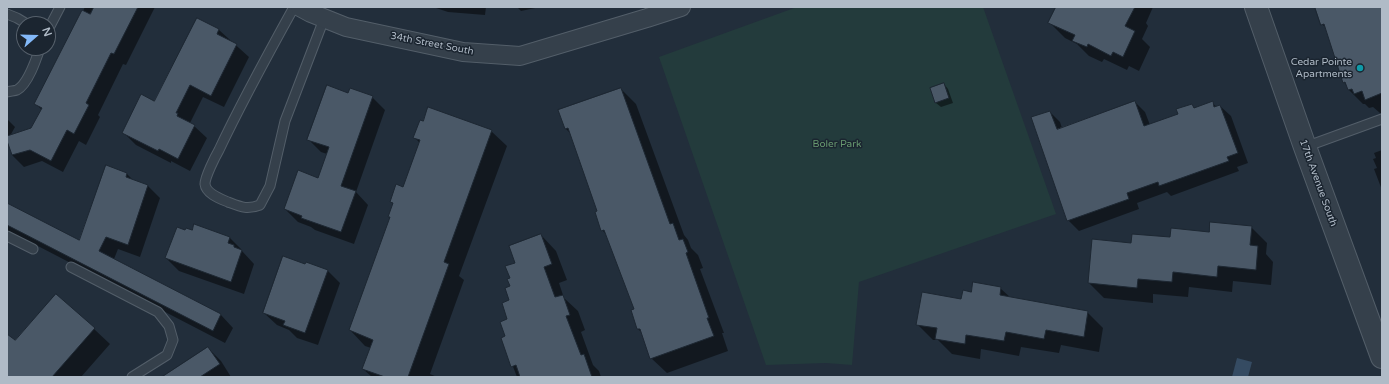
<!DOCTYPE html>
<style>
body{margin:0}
#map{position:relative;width:1389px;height:384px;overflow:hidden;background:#222e3b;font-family:"Varela Round",sans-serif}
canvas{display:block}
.frame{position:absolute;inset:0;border:8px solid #b0bbc7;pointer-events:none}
.north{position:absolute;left:16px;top:16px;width:40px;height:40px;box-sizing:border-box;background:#1b2530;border:1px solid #57616c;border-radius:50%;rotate:70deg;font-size:11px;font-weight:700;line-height:16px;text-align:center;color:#b0bbc7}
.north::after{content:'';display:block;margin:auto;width:14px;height:18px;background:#83b9f9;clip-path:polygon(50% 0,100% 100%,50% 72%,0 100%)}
</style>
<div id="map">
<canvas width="1389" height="384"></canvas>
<div class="frame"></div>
<div class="north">N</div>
</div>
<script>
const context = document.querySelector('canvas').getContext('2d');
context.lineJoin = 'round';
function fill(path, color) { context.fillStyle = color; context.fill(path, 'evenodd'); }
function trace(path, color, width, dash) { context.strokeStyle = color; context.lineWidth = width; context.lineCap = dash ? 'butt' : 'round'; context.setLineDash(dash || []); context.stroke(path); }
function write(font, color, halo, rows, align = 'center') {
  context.font = font + ' "Varela Round",sans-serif'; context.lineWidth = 3; context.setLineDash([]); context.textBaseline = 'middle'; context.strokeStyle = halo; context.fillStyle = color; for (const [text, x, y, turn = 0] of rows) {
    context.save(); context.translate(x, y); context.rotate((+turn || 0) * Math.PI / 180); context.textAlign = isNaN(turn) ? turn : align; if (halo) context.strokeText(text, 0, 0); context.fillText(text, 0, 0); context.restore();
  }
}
const green = new Path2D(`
 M797,7H983L1056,214L859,282L852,365L826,363L766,365L659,57Z`);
const water = new Path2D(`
 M1237,358L1252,362L1248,377H1232Z`);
const shadow = new Path2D(`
 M85,7H155L126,65L123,64L98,115L100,117L86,145L79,141L63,172L42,161L24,167L12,155L8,140L7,142V119L15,127L10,136L32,129L42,110L36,104Z
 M433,7H486L485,15L448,12Z
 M517,7H540L521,11Z
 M1057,7H1153L1146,23L1148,26L1142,39L1150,47L1139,71L1129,66L1127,70L1104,59L1102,62L1089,56L1077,44L1065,38L1049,22Z
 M1318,7H1382V113H1380L1373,107L1369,108L1365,104H1363L1349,90L1344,82L1326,28L1322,24Z
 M219,30L249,57L224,107L203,97L190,123L194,126L207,138L190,171L171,161V163L136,145L124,133L155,103Z
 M944,84L948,89L953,103L941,107L936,103Z
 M621,89L636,104L684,235L688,240L691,248L698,255L703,268L700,269L724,333H722L728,351L667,373L651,358L642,333L638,329L635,310L608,236L602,230L598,212L570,133L566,129Z
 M349,94L372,97L385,110L356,192L368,205L354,244L315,230L311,227L298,222L285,209L319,179L327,154L321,152L309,140Z
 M1135,102L1145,112L1150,125L1179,115L1192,105L1196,109L1212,103L1217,107L1220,106L1231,116L1248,163L1237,167L1239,171L1171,196L1167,192L1137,203L1139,209L1079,231L1068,220L1050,112L1060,122L1062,128Z
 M491,131L507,146L459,276L464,280L430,374L437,377H372L363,369L371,348L365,346L350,330L390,218L389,216L393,204L391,202L404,188L420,143L414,137Z
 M1382,150V190L1374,169L1377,168L1373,159L1376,158L1374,153Z
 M106,166L127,174L134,181L148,186L160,198L140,257L118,249L114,259L221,315L233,328L225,343L7,230V204L80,242Z
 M1251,227L1267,243L1266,254L1273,262L1271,285L1233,281L1232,292L1189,287L1188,297L1153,294V303L1104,298L1089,283L1131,244Z
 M185,231L230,238L242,250V251L254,264L244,294L179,271L166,258Z
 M541,235L556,251L567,280L559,283L564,298L578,311L585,330L581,332L593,365L599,371L601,377H517L502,338L506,337L510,301L511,278L516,263Z
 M306,265L327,270L340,283L318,345L297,338L289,330L277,325L264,313Z
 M1000,288L1011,298L1087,312L1103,328L1099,352L1061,345L1059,353L1021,347L1019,356L981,349L980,359L952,354L938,340H933L917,324L962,300L972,293Z
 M94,329L110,344L81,377H7V344Z
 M208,348L221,361L231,377H164Z`);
const building = new Path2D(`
 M94,7H138L114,54L111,53L86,103L89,105L74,134L67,130L51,161L30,150L12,155L7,141V136L31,128L42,108L34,104L60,53L82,10L90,14Z
 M1056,7H1135L1125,26L1135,31L1123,57L1113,52L1111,56L1088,44L1087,47L1072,41L1075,35L1048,23Z
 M1315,7H1382V93L1365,100L1362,91L1354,94L1352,89L1348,90L1345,82L1343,83L1324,24L1321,25Z
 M197,18L219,29L217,34L237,44L211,96L190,85L176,113H178L177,116L195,125L178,159L159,149L158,151L122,133L141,94L154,101Z
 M944,83L949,98L935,103L930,88Z
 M327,85L348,93L350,88L373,96L341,186L356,191L341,232L301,218L302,216L284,209L298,170L318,178L329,147L307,140Z
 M621,88L670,224L673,223L679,240L683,239L688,252L686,253L709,318H707L714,336L650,359L640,329H637L631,310L634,309L604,230L601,231L595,212L597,211L568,128L565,129L558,110Z
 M1135,101L1144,126L1178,114L1176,109L1192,104L1194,108L1213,101L1214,107L1220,105L1238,153L1227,157L1229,161L1159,186L1158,182L1127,193L1129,199L1067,221L1031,117L1050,111L1057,129Z
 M428,107L492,130L444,262L449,264L408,377H385L362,369L373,340L349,330L390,217H388L393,203L390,202L396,184L403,187L420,140L413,138L420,120L423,121Z
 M106,165L127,173L126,177L148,185L128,245L106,237L99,251L221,314L213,331L7,225V203L79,240Z
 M1210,222L1252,226L1250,245L1258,246L1256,270L1218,266L1217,277L1173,272L1172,282L1138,279L1137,288L1088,283L1092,239L1131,243L1132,234L1170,237L1171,228L1209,232Z
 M194,224L230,237L228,243L234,245V247L242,250L231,282L165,258L177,227L185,230L186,228L192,230Z
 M541,234L552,264L544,267L555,297L563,295L570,315L566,316L581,355L584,354L592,377H520L516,365L511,367L501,338L505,336L500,322L507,319L502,303L509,300L505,288L510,286L507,279L510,278L505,266L515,263L509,246Z
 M283,256L305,264L306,262L328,270L305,333L283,325L285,321L263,313Z
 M973,282L1001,287L1000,295L1088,311L1084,337L1046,330L1044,339L1006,332L1004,341L966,335L965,344L935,339L937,328L916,325L922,292L961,299L963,290L971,292Z
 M56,294L95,328L52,377H7V334L15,340Z
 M208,347L220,364L200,377H162Z`);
const service = new Path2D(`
 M294,7C268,54 242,101 219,150C215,157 205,177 205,184C206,194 221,199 228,202C241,207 247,210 260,205L270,186L285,121L324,19
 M7,14L17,18L27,24
 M48,30L60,7
 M7,92C10,91 14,91 17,90C28,84 36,60 40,48
 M1305,147L1382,119
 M7,236L33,249
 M71,267L158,312L169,326L173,340L167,355L132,377`);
const minor = new Path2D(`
 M300,7L311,13L346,27L463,52L520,56L647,18L681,7`);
const tertiary = new Path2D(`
 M1256,7L1305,147L1382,357`);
const markers = [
 [1360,68,4,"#0f9aa8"]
];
const streetNames = [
 ["34th Street South",432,44,11],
 ["17th Avenue South",1318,183,70]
];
const poiNames = [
 ["Cedar Pointe",1352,62],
 ["Apartments",1352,74]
];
const parkNames = [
 ["Boler Park",837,144]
];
fill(green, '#233b3c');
fill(water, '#354b62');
fill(shadow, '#0007');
fill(building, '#4a5867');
trace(building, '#1d2732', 1);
trace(service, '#535e69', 11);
trace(minor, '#535e69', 20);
trace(tertiary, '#535e69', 24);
trace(service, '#35404b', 9);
trace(minor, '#35404b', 18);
trace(tertiary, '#35404b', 22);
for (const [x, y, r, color] of markers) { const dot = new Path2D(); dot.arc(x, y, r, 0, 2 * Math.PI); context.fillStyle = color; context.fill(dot); trace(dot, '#1b2530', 1.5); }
write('10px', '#b0bbc7', '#1b2530', streetNames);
write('10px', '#b0bbc7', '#1b2530', poiNames, 'right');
write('10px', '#67986f', '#1b2530', parkNames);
</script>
